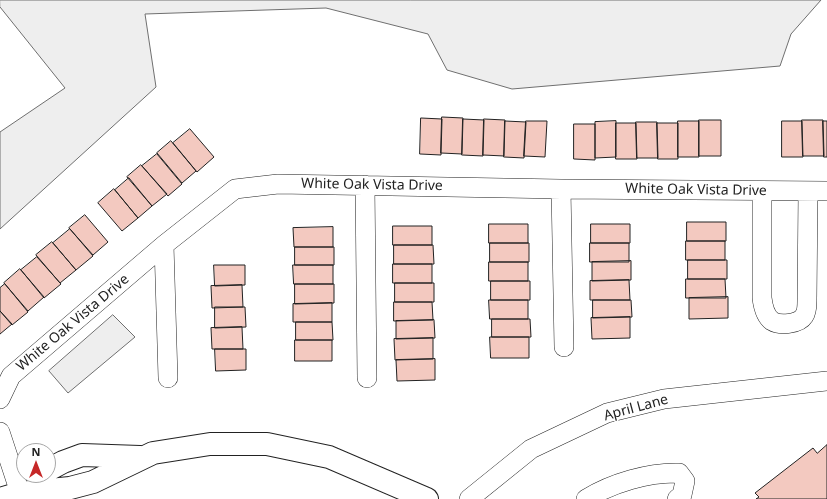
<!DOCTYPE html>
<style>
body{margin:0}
#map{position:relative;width:827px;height:499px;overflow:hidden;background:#fff;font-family:"Noto Sans",sans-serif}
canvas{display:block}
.north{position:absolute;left:16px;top:443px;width:40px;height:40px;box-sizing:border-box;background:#fff;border:1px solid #a7a7a7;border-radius:50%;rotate:0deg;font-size:11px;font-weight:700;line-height:16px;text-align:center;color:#222}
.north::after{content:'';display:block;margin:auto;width:14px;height:18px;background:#c62828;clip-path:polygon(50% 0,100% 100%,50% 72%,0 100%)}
</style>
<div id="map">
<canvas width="827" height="499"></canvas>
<div class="north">N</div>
</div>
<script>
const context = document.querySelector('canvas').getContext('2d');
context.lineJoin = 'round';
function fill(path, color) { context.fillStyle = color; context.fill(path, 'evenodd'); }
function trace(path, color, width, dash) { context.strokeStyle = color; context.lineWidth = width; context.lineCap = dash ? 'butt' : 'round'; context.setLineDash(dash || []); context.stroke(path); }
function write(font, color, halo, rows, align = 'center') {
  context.font = font + ' "Noto Sans",sans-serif'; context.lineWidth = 3; context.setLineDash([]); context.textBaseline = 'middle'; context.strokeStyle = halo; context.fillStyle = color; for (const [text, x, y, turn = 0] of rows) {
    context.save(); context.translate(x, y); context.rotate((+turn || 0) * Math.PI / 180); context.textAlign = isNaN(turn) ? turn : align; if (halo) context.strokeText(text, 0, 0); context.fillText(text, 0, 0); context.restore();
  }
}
const green = new Path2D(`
 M0,0H821L791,34L780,66L512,89L447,70L428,34L326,8L145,14L156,87L0,229V132L65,88L0,7Z
 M113,315L135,337L68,393L49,371Z`);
const building = new Path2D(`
 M442,117L463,118L462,154L441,153Z
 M421,118L442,119L441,155L420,154Z
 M463,119L484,120L483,156L462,155Z
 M484,119L505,120L504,156L483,155Z
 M699,120H721V156H699Z
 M802,120H823L824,156H803Z
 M505,121L526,122L524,158L504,157Z
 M526,121H547L545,157L524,156Z
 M616,121V157L595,158V122Z
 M678,121H699V157H678Z
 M782,121H802L803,157H782Z
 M823,121H827V157H824Z
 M636,122H657L658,158H637Z
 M616,123H636L637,159H616Z
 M657,123H678V159H658Z
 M574,124H595V160L574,159Z
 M190,129L214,157L197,172L173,143Z
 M171,141L196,171L182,183L157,153Z
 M157,154L182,184L168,196L142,166Z
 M141,165L167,194L152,206L127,177Z
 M129,178L152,206L138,218L115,190Z
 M114,189L138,218L122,231L98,203Z
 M85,215L108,242L93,255L69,228Z
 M687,222H726V241H687Z
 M489,224H528V243H489Z
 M591,224H630V243H591Z
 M393,226H432V245H393Z
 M333,227V247H294L293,228Z
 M70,229L93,256L76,270L53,243Z
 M686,241H725V260H686Z
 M52,242L76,270L60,283L36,255Z
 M490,243H529V262H490Z
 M590,243H629V262H590Z
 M394,245H433L434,264H394Z
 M295,247H334V265H295Z
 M37,257L61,284L44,298L21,270Z
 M688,260H727V279H688Z
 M631,261V280L592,281V262Z
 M489,262H528V281H489Z
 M393,264H432V283H393Z
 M214,265H245V285L215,286Z
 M293,265H333V284H294Z
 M20,269L44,297L28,311L4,283Z
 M686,279H725L726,298H686Z
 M629,280L630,300H590V281Z
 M491,281H530V300H491Z
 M395,283H434V302H395Z
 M5,284L28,312L12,325L0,311V288Z
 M295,284H334V303L295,304Z
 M242,285L243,307L212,308L211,286Z
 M728,297V318L689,319V298Z
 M489,300H528V319H490Z
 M593,300H631L632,317L593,318Z
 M394,302H432L433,320L394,321Z
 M332,303V322H293V304Z
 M215,307H245L246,327L215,328Z
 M0,311L12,324L0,334Z
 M630,317V338L592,339L591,318Z
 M492,319H530L531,337H492Z
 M434,320L435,338L396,339V321Z
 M296,322H332L333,340H296Z
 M242,327L243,349H212L211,328Z
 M490,337H529V358H491Z
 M433,338V359L395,360L394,339Z
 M295,340H332V361H295Z
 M215,349H246V370L216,371Z
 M435,359V380L397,381L396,360Z
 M827,445V499H756L759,497L755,493L813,448L817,453Z`);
const street = new Path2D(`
 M365,185L367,378
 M561,189L564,347
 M762,191V298C763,306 765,316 772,321C780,326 799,324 804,316C807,312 807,306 807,301L808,192
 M164,245L168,378
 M0,399L11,376L164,245L235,189L278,184L561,189L827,191
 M0,432L22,499
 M469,499L531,449L607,413L664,399L827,381
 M586,499C612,483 649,472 679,473L685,481L682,495L677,499`);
const secondary = new Path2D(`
 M48,470L63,462L82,455L140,457
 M0,499L20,493L70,488L93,482L153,453L210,444H267L329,457L427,499`);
const streetNames = [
 ["White Oak Vista Drive",372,185,1],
 ["White Oak Vista Drive",696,190,1],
 ["White Oak Vista Drive",73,323,-40],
 ["April Lane",636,408,-15]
];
fill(green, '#eee');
trace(green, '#6f6f6f', 1);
fill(building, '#f3c9c0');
trace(building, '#222', 1);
trace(street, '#222', 20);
trace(secondary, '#222', 24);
trace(street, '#fff', 19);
trace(secondary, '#fff', 22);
write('14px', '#222', '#fff', streetNames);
</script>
